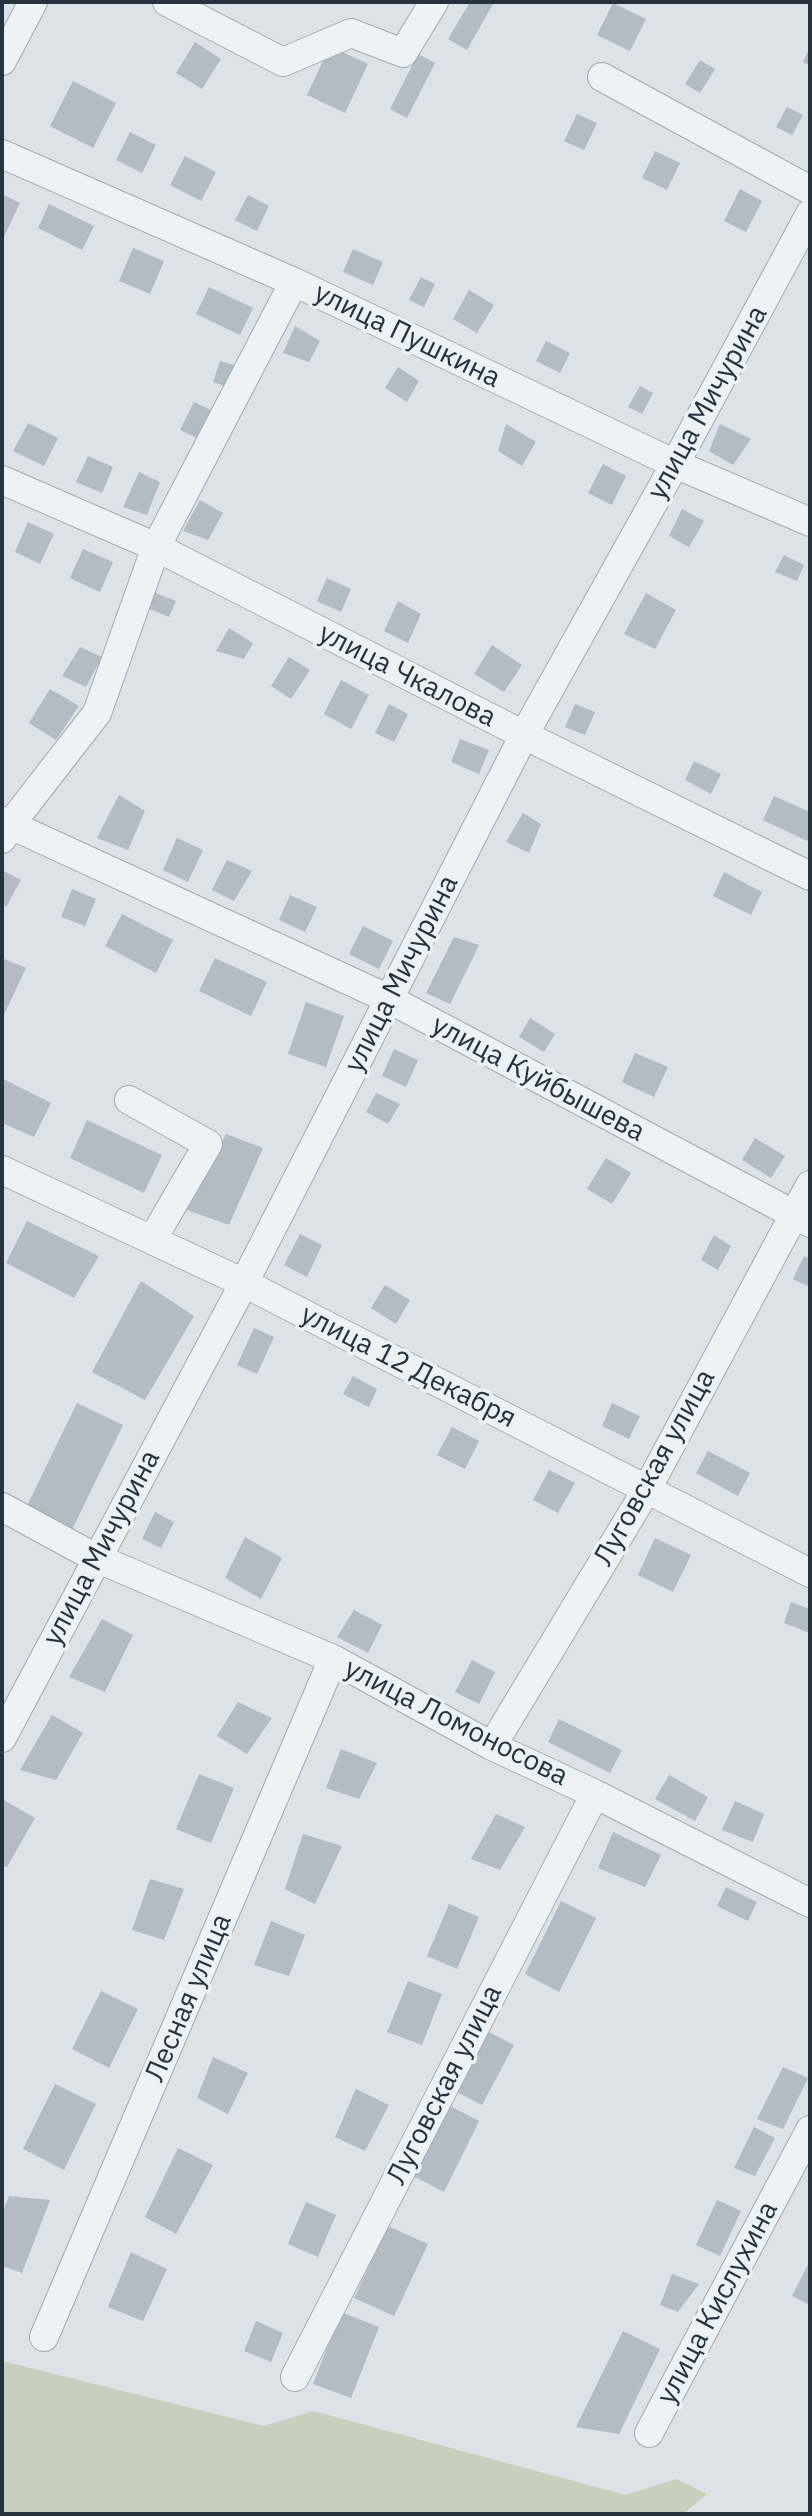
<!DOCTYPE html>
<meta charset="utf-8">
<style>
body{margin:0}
#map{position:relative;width:812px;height:2516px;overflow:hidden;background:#dce2e7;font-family:"IBM Plex Sans",sans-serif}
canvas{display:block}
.frame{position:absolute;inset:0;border:4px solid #26323d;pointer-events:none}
</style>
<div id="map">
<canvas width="812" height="2516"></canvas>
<div class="frame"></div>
</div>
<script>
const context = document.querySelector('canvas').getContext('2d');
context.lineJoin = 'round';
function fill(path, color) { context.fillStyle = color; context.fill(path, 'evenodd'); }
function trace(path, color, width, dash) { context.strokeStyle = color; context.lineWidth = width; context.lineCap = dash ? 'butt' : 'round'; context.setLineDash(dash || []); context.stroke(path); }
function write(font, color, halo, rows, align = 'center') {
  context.font = font + ' "IBM Plex Sans",sans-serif'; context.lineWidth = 7; context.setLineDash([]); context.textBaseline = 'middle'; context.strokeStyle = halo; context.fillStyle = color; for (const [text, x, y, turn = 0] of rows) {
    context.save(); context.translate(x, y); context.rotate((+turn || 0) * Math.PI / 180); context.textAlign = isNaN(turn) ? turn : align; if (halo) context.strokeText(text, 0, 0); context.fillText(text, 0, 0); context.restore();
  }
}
const green = new Path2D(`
 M2,2361L264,2426L313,2411L626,2495L676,2479L707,2494L683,2514H2Z`);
const building = new Path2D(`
 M470,2L493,4L467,50L448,39Z
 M613,3L646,19L630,51L597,35Z
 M195,42L221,59L202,89L176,73Z
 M330,46L368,64L345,113L307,95Z
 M810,47V65L803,62Z
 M418,54L435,63L407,118L390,109Z
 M700,60L715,69L700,93L685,84Z
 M73,81L116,103L93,148L50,126Z
 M787,107L803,115L792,135L776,127Z
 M577,114L597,123L584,150L564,141Z
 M130,132L156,145L142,173L116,160Z
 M655,151L680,163L667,190L642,178Z
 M185,156L216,172L201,201L170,185Z
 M740,189L762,201L746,232L724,221Z
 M2,194L20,203L2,241Z
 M248,195L269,206L257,231L235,220Z
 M49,204L94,226L82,250L38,228Z
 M133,248L164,261L150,294L119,281Z
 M353,249L383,262L373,285L343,272Z
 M421,277L435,284L424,307L409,300Z
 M209,287L253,308L240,335L196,314Z
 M469,290L494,305L477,333L453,319Z
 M295,326L320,341L309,362L283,353Z
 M546,341L570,353L560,373L536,361Z
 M220,361L240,367L227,387L213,382Z
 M398,367L419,381L407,402L385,388Z
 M640,386L653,393L642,414L628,407Z
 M194,402L213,411L199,439L180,430Z
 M28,423L58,438L44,466L13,451Z
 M506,424L536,442L522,466L498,451Z
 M720,424L751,439L733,465L709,451Z
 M88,456L113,467L102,493L76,482Z
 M603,464L626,476L612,505L588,493Z
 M139,472L160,482L147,515L123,507Z
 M200,500L223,513L208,540L183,531Z
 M682,509L704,521L689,547L669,536Z
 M28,522L54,534L40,564L15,552Z
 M83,549L113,562L100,592L70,578Z
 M784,555L804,565L797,581L775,572Z
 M327,578L351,589L341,612L317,601Z
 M153,592L176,601L169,617L147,608Z
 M646,593L676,610L655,649L624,634Z
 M398,601L421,614L408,643L384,631Z
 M229,628L253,643L244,659L216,651Z
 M492,645L522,665L504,692L474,674Z
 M80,647L102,657L86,687L62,676Z
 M289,657L310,670L291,699L271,686Z
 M341,680L369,695L351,729L324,714Z
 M50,689L79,706L56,740L29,723Z
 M389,704L408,714L394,742L375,733Z
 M575,704L595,712L585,735L565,727Z
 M460,739L489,750L479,774L451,762Z
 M694,761L721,774L711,794L685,780Z
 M119,795L145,811L128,850L97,838Z
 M774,796L810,812V835L807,841L763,820Z
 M523,813L541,824L529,853L506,842Z
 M177,838L203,850L188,882L163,870Z
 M227,860L252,871L234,901L212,890Z
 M2,870L21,880L6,907L2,904Z
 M724,872L762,892L751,915L713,896Z
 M72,889L96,899L85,926L61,917Z
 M290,895L317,907L305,932L279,920Z
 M122,914L173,940L156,973L105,946Z
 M363,926L393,941L379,969L349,954Z
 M454,937L479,945L450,1004L426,993Z
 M2,958L26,968L2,1019Z
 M215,958L267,982L251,1016L199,991Z
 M306,1002L344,1016L326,1067L288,1054Z
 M530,1018L555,1034L544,1052L519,1037Z
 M394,1049L418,1060L406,1087L382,1076Z
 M635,1053L668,1067L654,1097L622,1082Z
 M3,1079L51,1103L34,1137L2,1123Z
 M376,1093L400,1104L388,1124L366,1112Z
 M87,1120L162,1155L144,1193L70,1158Z
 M226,1134L263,1148L229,1225L187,1210Z
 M755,1138L785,1156L771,1178L742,1160Z
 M606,1158L631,1173L612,1204L587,1189Z
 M27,1221L99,1256L74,1298L6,1263Z
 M300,1234L322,1245L307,1277L284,1265Z
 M714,1235L731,1246L718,1270L701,1260Z
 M804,1256L810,1259V1287L793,1279Z
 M141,1281L194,1316L145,1400L92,1372Z
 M385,1285L410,1300L396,1324L371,1308Z
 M254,1328L274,1337L257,1374L237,1365Z
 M353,1376L377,1389L369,1407L343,1394Z
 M77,1403L123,1425L67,1540L21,1518Z
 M612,1403L640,1416L629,1439L602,1426Z
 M452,1427L479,1441L465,1469L437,1455Z
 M708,1451L750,1473L738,1496L696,1473Z
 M549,1470L575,1483L558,1513L533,1500Z
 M155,1512L174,1522L161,1548L142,1539Z
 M245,1537L282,1558L261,1599L225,1578Z
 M655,1538L691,1555L673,1592L638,1575Z
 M791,1602L810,1609V1633L784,1623Z
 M354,1610L382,1625L368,1653L337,1637Z
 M102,1619L133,1635L105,1692L69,1677Z
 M472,1660L495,1672L479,1704L455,1692Z
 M238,1702L272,1718L247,1754L217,1736Z
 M52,1715L83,1733L56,1780L20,1770Z
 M559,1719L622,1750L610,1773L548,1742Z
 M341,1749L377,1763L359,1799L326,1788Z
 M199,1774L234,1788L211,1843L176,1829Z
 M669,1775L708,1797L695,1821L655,1799Z
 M4,1800L35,1818L7,1867L2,1865V1805Z
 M735,1801L764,1814L753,1842L722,1830Z
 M496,1814L525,1827L500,1870L471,1859Z
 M613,1832L661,1855L645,1887L598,1868Z
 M303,1834L342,1846L315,1904L285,1889Z
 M150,1879L184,1889L164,1940L132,1930Z
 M726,1887L757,1902L748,1921L717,1906Z
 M561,1901L596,1918L559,1992L525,1974Z
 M449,1904L479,1917L457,1969L427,1956Z
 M271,1921L305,1935L289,1976L254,1965Z
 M408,1981L442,1994L422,2045L387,2032Z
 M101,1991L138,2009L109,2068L72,2049Z
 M485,2030L514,2045L482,2105L453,2090Z
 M213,2057L248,2073L228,2114L197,2098Z
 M783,2067L808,2078L783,2129L757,2119Z
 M55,2084L96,2104L64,2170L23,2149Z
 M356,2089L389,2105L365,2151L335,2137Z
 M448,2105L479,2121L444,2192L413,2176Z
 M754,2127L775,2138L755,2176L734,2168Z
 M178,2148L213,2165L176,2234L145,2217Z
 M9,2196L50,2200L22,2273L2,2266V2214Z
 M717,2200L741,2211L720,2256L696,2245Z
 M306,2202L336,2215L318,2257L288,2244Z
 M388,2226L428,2244L394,2316L354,2298Z
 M131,2252L167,2269L143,2321L108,2307Z
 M810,2261V2305L792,2296Z
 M672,2274L699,2284L678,2312L660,2305Z
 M341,2312L379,2327L351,2398L313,2384Z
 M256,2321L283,2333L271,2362L244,2351Z
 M623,2331L660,2349L619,2434L576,2427Z`);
const minor = new Path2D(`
 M167,2L283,62L351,33L403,53L434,2
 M2,61L33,2
 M602,77L810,190
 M2,154L294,282L675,464L810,522
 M2,480L156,547L524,735L810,876
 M2,821L389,999L810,1223
 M2,839L10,825L97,713L156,547L294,282
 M129,1100L208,1144L152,1240
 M2,1170L244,1283L810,1573
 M2,1507L96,1558L333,1659L492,1746L595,1794L810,1903
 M2,1738L244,1283L524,735L675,464L810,214
 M492,1746L647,1489L810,1185
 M44,2337L333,1659
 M295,2377L595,1794
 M649,2433L810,2130`);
const streetNames = [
 ["улица Пушкина",407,336,26],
 ["улица Мичурина",708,403,-61],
 ["улица Чкалова",407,676,27],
 ["улица Мичурина",402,974,-63],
 ["улица Куйбышева",538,1079,28],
 ["улица 12 Декабря",408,1367,27],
 ["Луговская улица",655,1468,-61],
 ["улица Мичурина",102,1548,-62],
 ["улица Ломоносова",456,1723,27],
 ["Лесная улица",189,1998,-67],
 ["Луговская улица",445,2085,-63],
 ["улица Кислухина",718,2303,-62]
];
fill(green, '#c5d1bd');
fill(building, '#b3bcc3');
trace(minor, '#a2aab1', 30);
trace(minor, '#eff2f5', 28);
write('28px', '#26323d', '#ebf1f4', streetNames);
</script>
